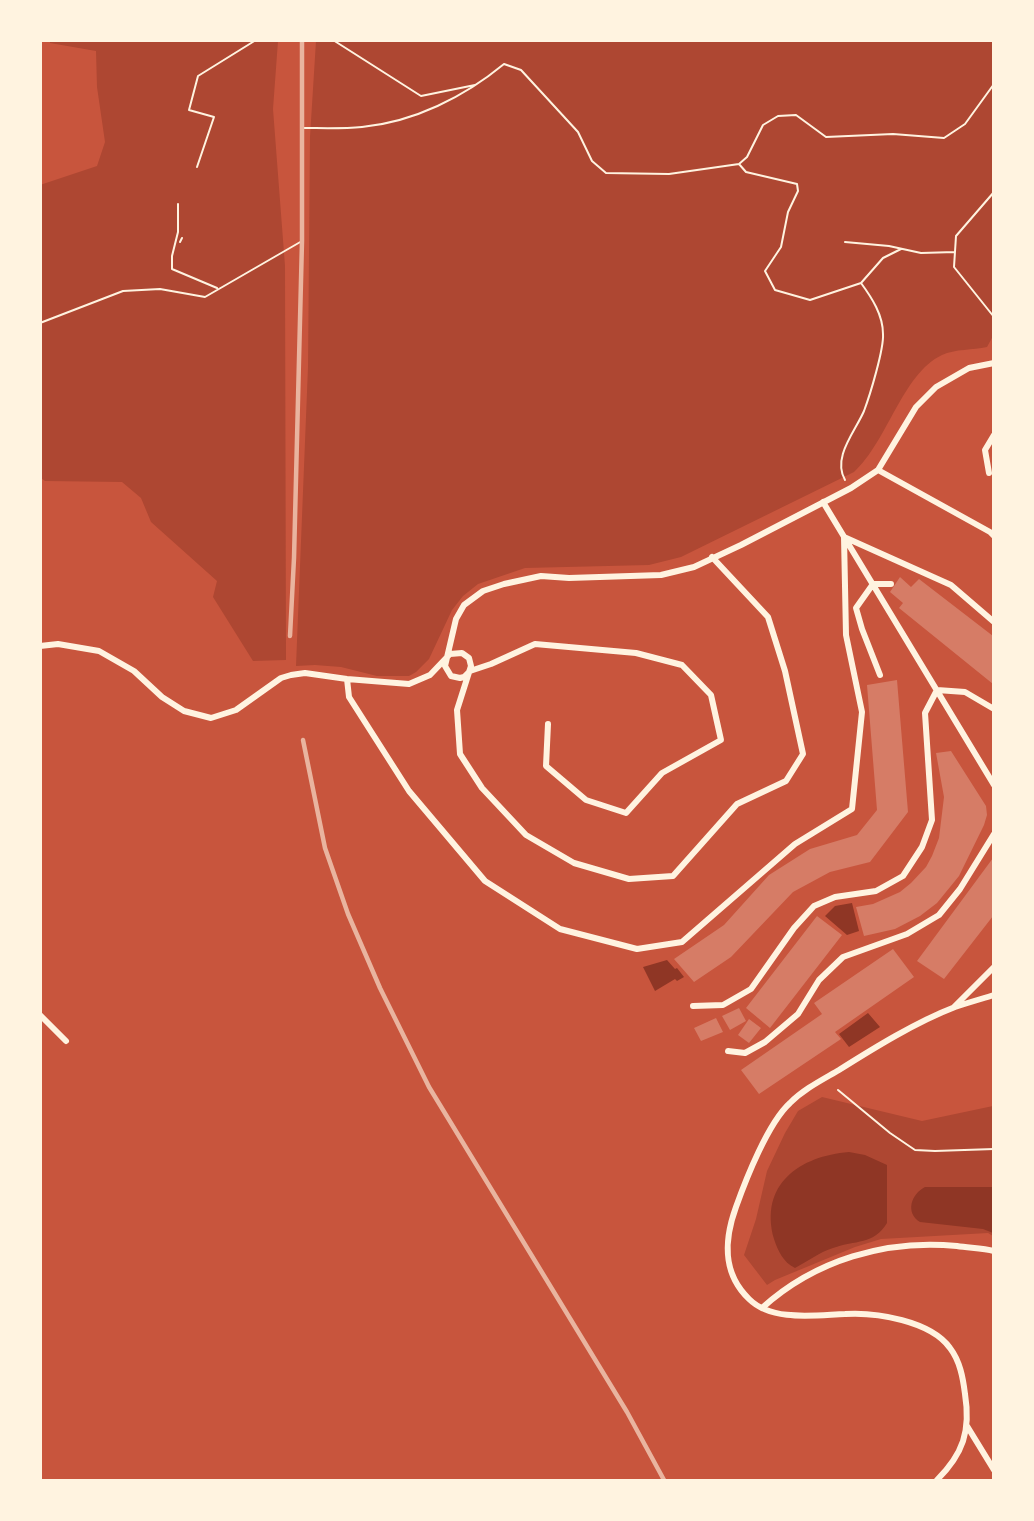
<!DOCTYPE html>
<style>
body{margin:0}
#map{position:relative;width:1034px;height:1521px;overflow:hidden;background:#c8553d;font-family:Lora,serif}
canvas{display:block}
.frame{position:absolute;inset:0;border:42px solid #fff3e0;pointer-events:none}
</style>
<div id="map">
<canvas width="1034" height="1521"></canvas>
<div class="frame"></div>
</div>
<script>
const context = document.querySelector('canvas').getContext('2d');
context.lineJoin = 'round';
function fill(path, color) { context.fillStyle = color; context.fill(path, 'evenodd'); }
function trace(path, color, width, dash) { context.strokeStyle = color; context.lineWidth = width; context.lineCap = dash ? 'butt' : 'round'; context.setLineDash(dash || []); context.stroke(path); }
const green = new Path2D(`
 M50,41H278L273,109L285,266L286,660L253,661L213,597L217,581L151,522L141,498L122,482L45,481L41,478L40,185L97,166L105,142L97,87L96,51L50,43Z
 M316,41H993V336L987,347C973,350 955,349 942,355C902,374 888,441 854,472L681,557L649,565L525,568L478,584L463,596L452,610L429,659L416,672L409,676H377L341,667L315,665L296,666L308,367L310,137Z
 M822,1097L922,1121L993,1106V1236L988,1233L881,1239L855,1247L775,1280L767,1285L744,1255L756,1219L767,1171L785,1133L798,1111Z`);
const water = new Path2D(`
 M852,903L859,931L847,935L825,916L835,906Z
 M667,960L675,969L677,968L684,977L677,981L675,979L655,991L643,967Z
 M868,1013L880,1027L849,1047L839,1034Z
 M849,1152L865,1155L887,1165V1223C874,1245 855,1240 833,1248C820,1252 808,1261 795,1268C783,1262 778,1251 774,1239C759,1184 800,1156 849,1152Z
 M925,1187H993V1233L983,1229L920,1222C905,1213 911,1194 925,1187Z`);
const building = new Path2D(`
 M900,577L911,587L919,579L993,636V684L899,608L903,603L890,592Z
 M897,680L908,812L870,862L830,872L793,892L731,957L694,982L674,959L724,925L769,875L810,849L857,835L877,810L867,685Z
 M951,751L986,806L987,815L984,825L959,876L937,903L920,916L895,929L864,936L856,907L873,904L900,892L911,883L926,867L932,856L939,838L944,797L936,753Z
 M993,858V916L944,979L917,961Z
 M817,916L842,935L770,1028L746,1008Z
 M893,949L914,977L835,1032L841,1039L759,1094L741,1070L822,1014L814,1003Z
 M739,1008L746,1021L730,1030L722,1016Z
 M716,1018L723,1032L701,1041L694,1028Z
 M749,1019L761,1028L749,1043L738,1035Z`);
const path = new Path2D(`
 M333,40L421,96L475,85
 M301,128C321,128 342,129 362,127C414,122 464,97 504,64L521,70L578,132L592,161L606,173L669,174L739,164L747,157L763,125L778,116L796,115L826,137L893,134L944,138L965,124L994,84
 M739,164L746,172L797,184L798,191L788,212L781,247L765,271L775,290L810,300L861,283C872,298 883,315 883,334C884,349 870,395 864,411C855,432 832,457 845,480
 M197,167L214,117L189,110L198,76L256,40
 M994,192L956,236L954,267L994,317
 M178,204V232L172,256V269L217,288
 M180,242L182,238
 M845,242L889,246L921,253L955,252
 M861,283L883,258L901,249
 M40,323L123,291L160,289L205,297L302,241
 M838,1090L890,1133L915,1150L935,1151L994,1149`);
const minor = new Path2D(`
 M878,470L990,532L994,536
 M989,473L985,450L994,435
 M823,502L994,785
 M40,646L58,644L99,651L134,671L162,697L184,711L211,718L236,710L281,678L291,675L305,673L347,679L409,684L430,675L450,654L462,653L469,658L471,666L457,710L460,754L482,788L526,835L574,863L629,879L673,876L737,804L786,781L803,754L785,671L768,617L712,557
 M880,675L862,629L856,608L873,584H891
 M347,679L349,697L409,791L485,881L560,929L637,949L682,942L795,844L852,809L862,712L846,635L844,537L951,585L994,622
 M548,724L546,766L586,800L626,813L662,773L721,740L711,695L682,665L636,653L535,644L491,664L470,671L464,677L460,678L451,676L445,666L456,619L464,605L483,591L504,584L541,576L569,578L661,575L694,567L741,545L851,488L878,470L916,407L936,387L969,368L994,363
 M693,1006L723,1005L751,989L794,928L814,906L835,897L876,891L903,876L922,847L932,820L925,713L937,690L965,692L994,709
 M954,1007L994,967
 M40,1015L66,1041
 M728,1051L745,1053L765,1042L798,1014L819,980L843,957L907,934L939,915L960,889L994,834
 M762,1308C815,1260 886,1239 957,1246C969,1248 982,1248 994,1251
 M967,1426L994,1470
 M937,1480C963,1454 971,1431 965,1394C963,1378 960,1361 950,1348C931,1321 876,1312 845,1314C816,1315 772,1322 749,1299C722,1273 724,1240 736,1207C746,1179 768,1123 790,1103C804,1089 822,1080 839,1070C874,1048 916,1022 955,1007C967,1003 981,999 994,995`);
const rail = new Path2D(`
 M290,636L294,558L302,241V40
 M303,740L325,848L348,914L380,988L429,1087L627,1412L664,1480`);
fill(green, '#ae4732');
fill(water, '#8f3625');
fill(building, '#d67c66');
trace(path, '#fff3e0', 2);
trace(minor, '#fff3e0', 6);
trace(rail, '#e9b49f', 4.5);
</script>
